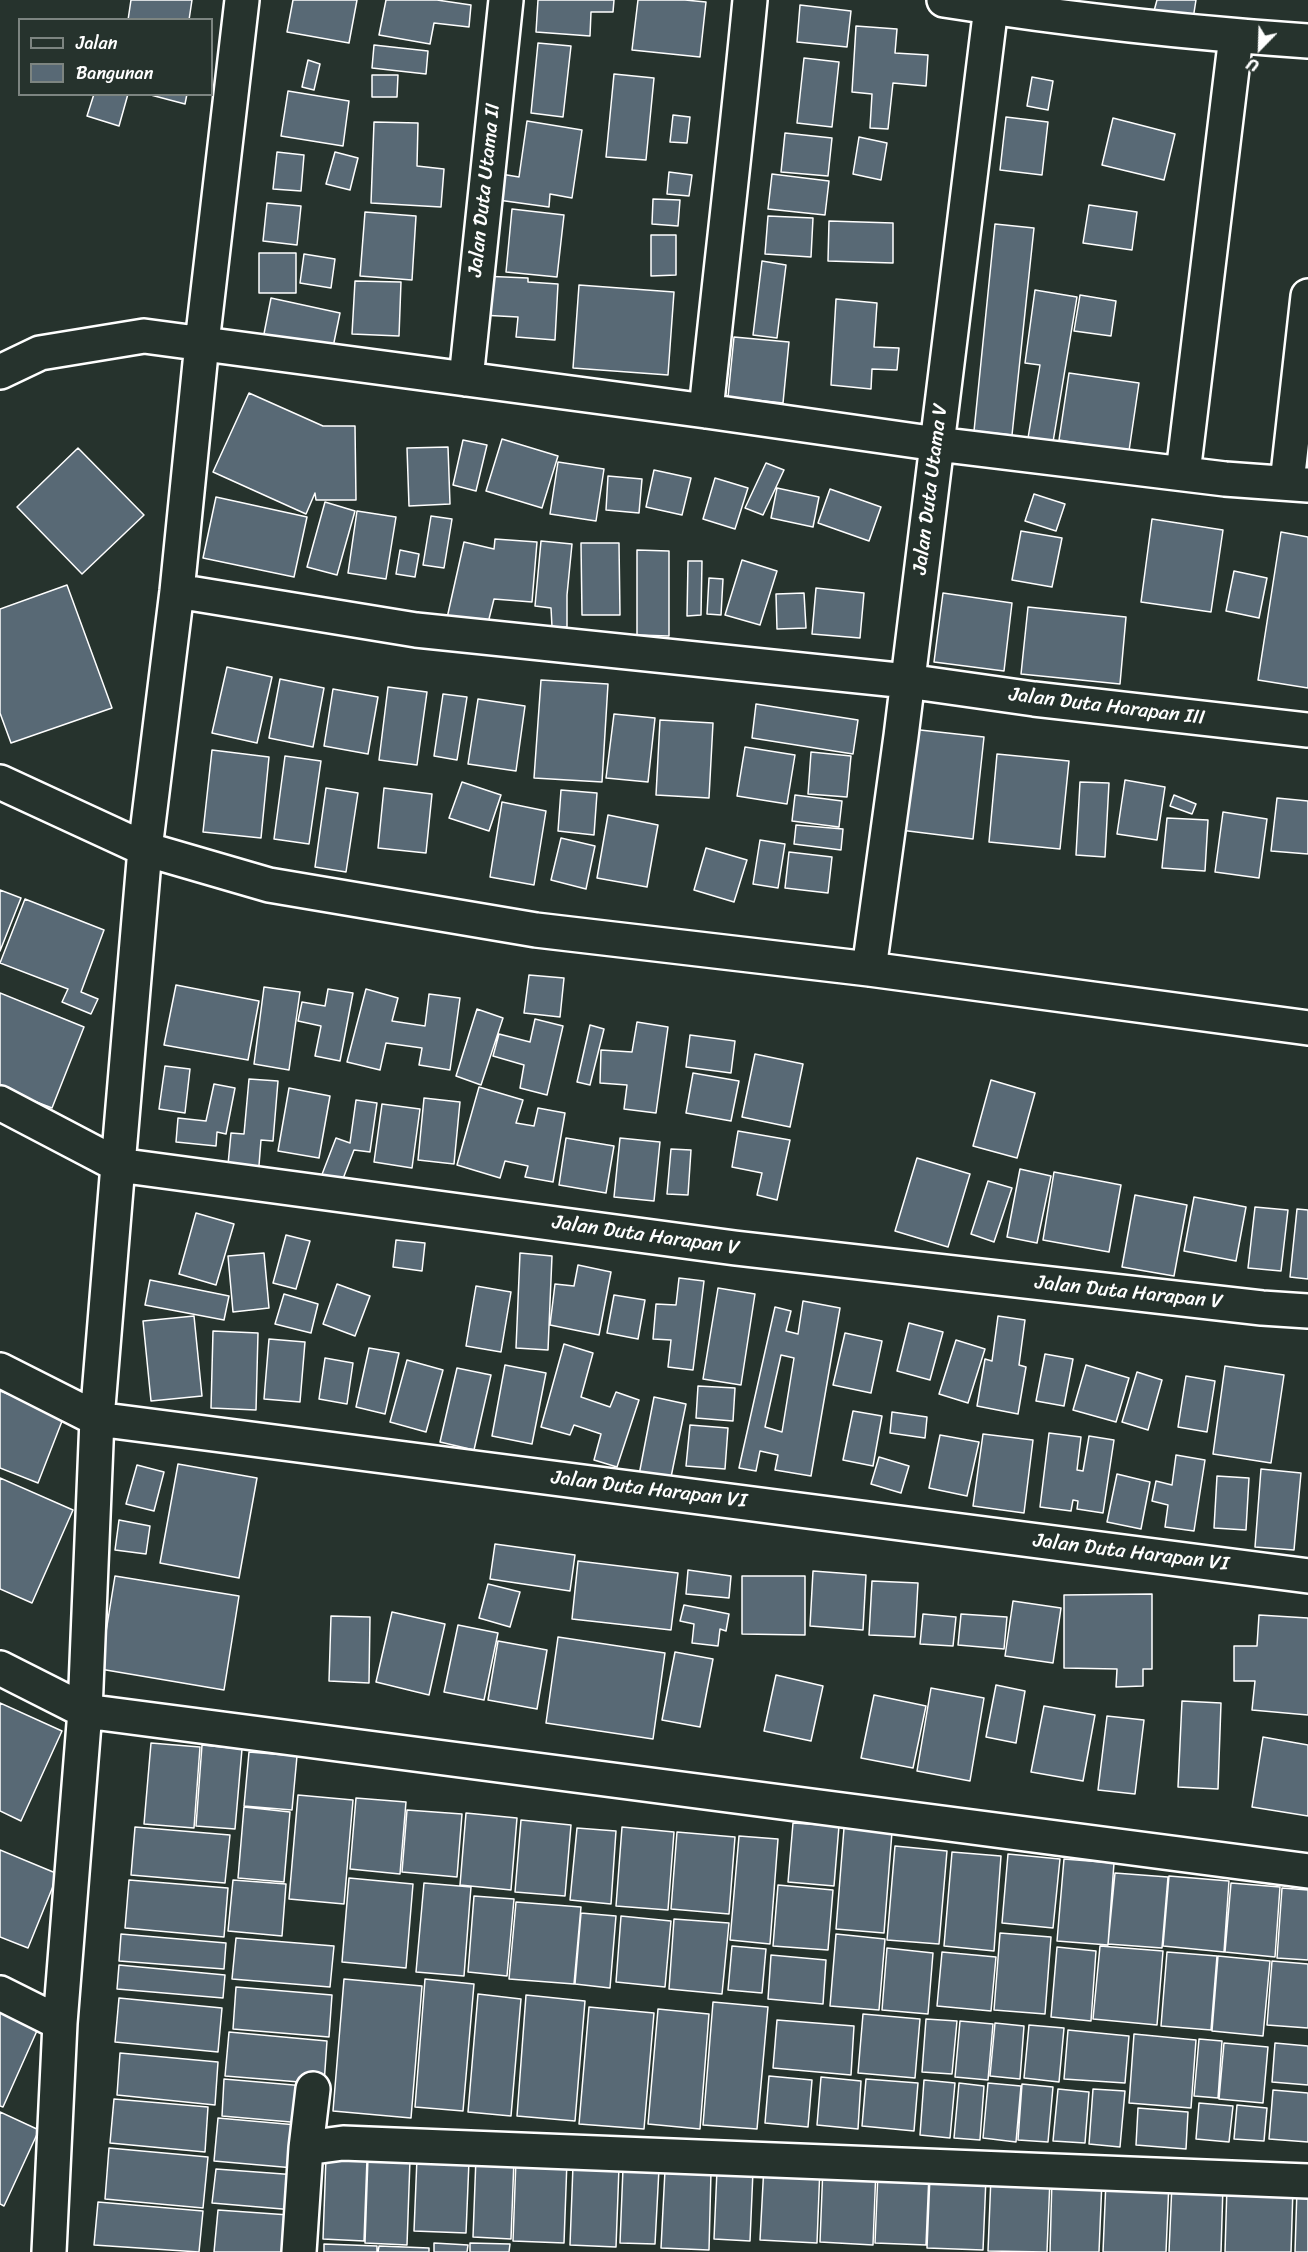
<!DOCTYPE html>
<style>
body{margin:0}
#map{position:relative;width:1308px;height:2252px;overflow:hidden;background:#26332d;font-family:Sriracha,sans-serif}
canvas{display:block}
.legend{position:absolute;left:18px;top:18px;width:195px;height:78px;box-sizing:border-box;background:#26332d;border:2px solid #7d8581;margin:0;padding:8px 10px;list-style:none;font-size:18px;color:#fff}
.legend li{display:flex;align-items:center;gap:12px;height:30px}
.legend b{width:30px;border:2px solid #7d8581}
.north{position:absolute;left:1230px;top:18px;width:60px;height:60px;-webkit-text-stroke:4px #26332d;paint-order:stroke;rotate:203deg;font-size:16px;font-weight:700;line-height:24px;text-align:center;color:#fff}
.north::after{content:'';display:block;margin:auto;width:21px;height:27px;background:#fff;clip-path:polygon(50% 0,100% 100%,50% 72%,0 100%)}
</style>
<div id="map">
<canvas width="1308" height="2252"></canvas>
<ul class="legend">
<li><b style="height:8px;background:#26332d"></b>Jalan</li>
<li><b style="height:16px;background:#586975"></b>Bangunan</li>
</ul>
<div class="north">U</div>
</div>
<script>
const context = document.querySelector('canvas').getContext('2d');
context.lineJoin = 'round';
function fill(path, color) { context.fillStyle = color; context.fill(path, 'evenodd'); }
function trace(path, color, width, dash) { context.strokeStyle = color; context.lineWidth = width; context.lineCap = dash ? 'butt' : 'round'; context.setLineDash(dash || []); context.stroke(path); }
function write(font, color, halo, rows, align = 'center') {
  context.font = font + ' Sriracha,sans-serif'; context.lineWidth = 4.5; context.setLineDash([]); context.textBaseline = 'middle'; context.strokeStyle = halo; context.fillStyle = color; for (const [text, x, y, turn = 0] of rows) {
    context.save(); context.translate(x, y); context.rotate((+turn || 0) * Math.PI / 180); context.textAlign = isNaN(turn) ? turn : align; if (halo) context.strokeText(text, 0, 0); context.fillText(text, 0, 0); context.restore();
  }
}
const building = new Path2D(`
 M131,0H192L189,20H128Z
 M293,0H357L349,43L287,32Z
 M386,0H437L471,5L469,27L434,23L430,44L379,35Z
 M538,0H614L613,12H591L590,36L536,32Z
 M638,0H685L706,2L700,57L632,50Z
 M1157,0H1196L1193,19L1154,11Z
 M800,5L851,11L847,47L797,42Z
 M856,26L897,29L895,53L928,55L926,86L893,83L888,129L870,128L872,94L852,92Z
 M538,43L571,46L563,117L531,113Z
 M374,45L428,51L426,74L372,68Z
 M804,58L839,62L832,127L797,123Z
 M308,60L320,64L314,90L302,87Z
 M614,74L654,78L646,160L606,157Z
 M372,75H398L397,97H372Z
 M1032,77L1053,81L1048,110L1027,106Z
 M288,91L349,101L343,146L281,136Z
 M94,94H128L119,126L87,116Z
 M147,94H187L185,104Z
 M673,115L690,117L687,143L670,142Z
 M1006,117L1048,122L1042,175L1000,170Z
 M1113,118L1175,134L1164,180L1102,165Z
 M527,121L582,130L572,198L550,194L549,207L498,200L501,174L519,177Z
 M374,122L418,123L417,166L444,169L441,207L371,203Z
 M785,133L832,138L828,176L781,172Z
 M859,137L887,143L881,180L853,174Z
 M277,152L304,155L301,191L273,189Z
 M335,152L358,158L350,190L326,184Z
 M669,172L692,175L689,196L667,194Z
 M772,174L829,181L825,215L768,209Z
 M653,199L680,200L678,226L652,224Z
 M267,203L301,206L297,245L263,241Z
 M1089,205L1137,212L1132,250L1083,243Z
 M512,209L564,215L557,277L506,272Z
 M365,212L416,216L412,280L360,276Z
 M768,216L813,218L811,257L765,254Z
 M829,221L893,223V263L828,261Z
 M995,224L1034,228L1012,435L974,431Z
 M651,235H676V275L651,276Z
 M259,253H296V293H259Z
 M304,254L335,259L331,288L300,283Z
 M762,261L786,265L777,338L753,335Z
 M482,276L528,278V282L558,284L555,340L516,337L518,317L481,315Z
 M355,281L401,282L399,336L352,334Z
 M579,285L674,292L668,375L573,368Z
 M1035,290L1077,297L1053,442L1028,438L1040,365L1025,363Z
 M1080,295L1116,301L1111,336L1074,331Z
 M271,298L340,313L331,357L262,344Z
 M836,299L877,303L874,347L899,348L897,370L872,369L871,389L831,385Z
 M734,337L789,342L783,403L728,397Z
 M1069,373L1139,383L1129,451L1059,440Z
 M249,393L323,426H355L356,500H316L315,493L306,514L213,472Z
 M502,439L558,456L542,508L486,491Z
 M463,440L487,445L476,491L453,485Z
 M448,447L450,504L409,506L407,448Z
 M78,448L144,515L82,574L17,507Z
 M558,462L604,469L596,521L550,514Z
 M766,463L784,470L763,515L745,508Z
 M654,470L691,478L682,515L646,507Z
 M608,476L642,479L639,513L606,510Z
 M715,478L748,488L735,529L703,519Z
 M777,488L819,497L813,527L771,518Z
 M830,489L881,507L869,541L818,523Z
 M1034,494L1065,504L1056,531L1025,521Z
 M216,497L307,517L294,577L203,558Z
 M325,502L355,511L337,575L307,567Z
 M357,511L396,517L386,579L348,573Z
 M431,516L452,519L444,568L423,565Z
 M1152,519L1223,530L1211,612L1141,602Z
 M1021,531L1062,538L1052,587L1012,580Z
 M1281,532L1308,537V688L1258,680Z
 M495,539L537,542L532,602L494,599L487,627L447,618L464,542L494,549Z
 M541,541L572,544L567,595V627H552L551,608L535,606Z
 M581,543H619L620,615H582Z
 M400,550L419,554L415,577L396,574Z
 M637,550L669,551V636L637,635Z
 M742,560L777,571L760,625L725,615Z
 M688,561H702L701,615L687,616Z
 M1234,571L1267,578L1259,618L1226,611Z
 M709,578L723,579L721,615L707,614Z
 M67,585L112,708L11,743L0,713V609Z
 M816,588L864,593L860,638L812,634Z
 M804,593L806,628L777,629L776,594Z
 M943,593L1012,603L1004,671L934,662Z
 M1028,607L1126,617L1120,684L1021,674Z
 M227,667L272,677L257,743L212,733Z
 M280,679L324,688L313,747L269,738Z
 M541,680L608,684L602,782L534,778Z
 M388,687L427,692L417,765L379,760Z
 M333,689L378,697L368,754L324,746Z
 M443,694L467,697L457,760L434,756Z
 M478,699L525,706L516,771L468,764Z
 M756,704L858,720L853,754L752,738Z
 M614,714L655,718L648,782L606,778Z
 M660,720L713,723L709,798L656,795Z
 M911,729L984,737L973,839L900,830Z
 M745,747L795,755L787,804L737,796Z
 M212,750L269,757L261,838L203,832Z
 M811,752L851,756L847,797L808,794Z
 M997,754L1069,761L1060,849L989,842Z
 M285,756L321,761L309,844L274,839Z
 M1125,780L1165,787L1157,840L1117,834Z
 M462,782L501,795L489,831L449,818Z
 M1080,782L1109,783L1105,857L1076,855Z
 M326,788L358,793L346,872L315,867Z
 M384,788L432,794L426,853L378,848Z
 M561,790L597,793L594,835L558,831Z
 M795,795L842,801L839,827L792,821Z
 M1174,795L1196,804L1192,814L1170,806Z
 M1277,798L1308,801V854L1271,851Z
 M502,802L546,811L534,885L490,877Z
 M1223,812L1267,819L1259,878L1215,872Z
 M608,815L658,825L647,887L597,878Z
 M1167,818L1208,820L1205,871L1162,868Z
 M796,825L843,829L841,850L794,844Z
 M561,838L595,846L586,889L551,880Z
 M760,840L785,844L778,888L753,884Z
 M706,848L747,860L734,902L694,890Z
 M789,852L832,857L828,893L785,888Z
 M0,890L21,898L0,951Z
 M25,899L104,930L81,992L98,999L91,1014L62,1002L68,989L0,963Z
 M529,975L564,978L560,1017L524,1013Z
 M176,985L259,1001L248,1060L164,1045Z
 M264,987L300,992L289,1070L254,1064Z
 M328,989L353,993L340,1061L315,1056L321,1026L298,1021L302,1002L325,1006Z
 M366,989L398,998L392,1021L425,1026L429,994L460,998L450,1070L419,1065L422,1048L386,1043L380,1070L347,1062Z
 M0,993L84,1027L52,1108L0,1088Z
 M477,1009L503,1018L481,1085L456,1076Z
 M535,1019L563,1026L547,1095L520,1088L524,1065L493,1056L499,1034L530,1042Z
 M637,1022L668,1027L656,1113L624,1109L627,1085L600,1083L601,1050L632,1052Z
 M590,1025L604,1029L590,1085L577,1082Z
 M690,1035L735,1041L731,1073L686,1067Z
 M755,1054L803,1064L790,1127L742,1117Z
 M165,1066L190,1069L185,1113L159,1109Z
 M693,1073L739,1081L731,1121L686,1113Z
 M249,1079L278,1081L273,1141L261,1140L258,1178L227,1175L231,1133L244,1134Z
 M991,1080L1035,1093L1017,1158L973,1146Z
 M214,1084L235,1088L226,1134L217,1132L216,1146L176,1142L178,1118L206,1121Z
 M479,1087L523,1100L516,1123L534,1126L538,1108L565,1113L553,1182L525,1177L528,1166L505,1161L500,1178L457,1165Z
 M289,1088L330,1096L319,1158L278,1151Z
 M424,1098L460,1102L454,1164L418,1160Z
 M356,1100L377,1103L370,1152L354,1150L341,1184L321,1177L336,1138L350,1143Z
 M382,1104L420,1109L412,1168L374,1162Z
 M738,1131L790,1140L777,1200L757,1195L762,1173L732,1167Z
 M566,1138L614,1146L606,1193L559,1185Z
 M620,1138L660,1142L654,1201L614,1197Z
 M671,1149L691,1150L688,1195L667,1194Z
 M917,1158L970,1174L948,1247L895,1231Z
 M1020,1169L1051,1176L1037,1243L1007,1237Z
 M1054,1172L1121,1185L1109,1252L1043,1240Z
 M988,1181L1012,1188L994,1242L971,1234Z
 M1135,1195L1187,1205L1174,1276L1122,1267Z
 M1194,1197L1246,1207L1236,1261L1184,1251Z
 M1255,1207L1288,1210L1281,1271L1248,1268Z
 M1297,1209L1308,1210V1279L1290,1277Z
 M196,1213L234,1224L216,1285L179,1274Z
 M286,1235L310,1241L296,1289L273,1283Z
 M396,1240L425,1243L422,1271L393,1267Z
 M264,1253L269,1308L233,1312L228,1256Z
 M520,1253L552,1256L548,1350L516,1348Z
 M578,1265L611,1272L599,1335L550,1325L555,1284L574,1286Z
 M679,1278L704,1281L693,1370L668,1367L671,1340L653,1339L656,1304L676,1305Z
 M150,1280L229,1296L224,1320L145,1305Z
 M337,1284L370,1296L355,1336L323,1324Z
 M476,1286L511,1292L501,1352L466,1346Z
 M718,1288L755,1294L741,1385L703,1379Z
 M284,1294L318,1304L311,1333L275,1324Z
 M614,1295L645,1300L638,1339L607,1333Z
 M803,1301L840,1308L811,1476L775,1470L778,1455L760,1451L756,1471L739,1468L775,1307L791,1311L786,1331L798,1334ZM781,1355L794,1358L782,1432L765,1427Z
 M194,1316L202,1396L151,1401L143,1321Z
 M998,1316L1025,1320L1019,1365L1026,1367L1018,1414L977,1406L985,1359L992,1361Z
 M909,1323L943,1332L930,1380L897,1371Z
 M213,1331L258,1333L256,1410L211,1408Z
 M845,1333L882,1341L871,1393L833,1385Z
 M269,1339L305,1342L300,1402L264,1399Z
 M956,1340L985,1349L968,1403L939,1394Z
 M564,1344L593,1353L581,1397L610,1407L616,1392L639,1400L617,1467L594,1460L601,1434L574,1425L570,1435L541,1427Z
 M369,1348L399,1353L385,1414L356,1407Z
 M1045,1354L1073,1359L1064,1406L1036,1401Z
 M325,1358L353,1363L347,1404L319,1399Z
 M407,1360L443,1370L426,1432L390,1422Z
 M505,1365L546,1373L532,1444L492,1436Z
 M1086,1365L1129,1378L1116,1422L1073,1410Z
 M1225,1366L1284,1375L1271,1463L1213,1454Z
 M457,1368L491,1375L474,1450L440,1442Z
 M1137,1372L1162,1380L1148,1430L1122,1422Z
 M1186,1376L1215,1381L1207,1432L1178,1427Z
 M698,1386L735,1388L733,1421L696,1418Z
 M0,1391L64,1416L38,1483L0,1468Z
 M654,1397L686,1404L670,1482L639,1475Z
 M853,1411L882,1416L873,1466L843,1460Z
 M892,1412L927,1417L925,1438L890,1433Z
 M690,1425L728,1428L725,1469L686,1466Z
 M1049,1433L1081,1437L1077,1470L1083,1471L1089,1436L1114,1440L1103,1513L1077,1509L1078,1501L1073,1500L1071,1511L1040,1507Z
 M983,1434L1033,1440L1024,1513L973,1506Z
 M940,1435L979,1442L967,1496L929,1488Z
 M1176,1455L1205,1460L1194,1531L1165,1527L1168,1505L1152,1501L1156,1481L1172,1485Z
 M879,1457L909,1466L901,1493L871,1484Z
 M178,1464L257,1478L239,1578L160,1563Z
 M137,1465L164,1472L154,1511L126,1504Z
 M1261,1469L1301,1473L1294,1550L1255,1547Z
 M1117,1474L1150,1482L1141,1529L1107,1522Z
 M1217,1476L1249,1478L1246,1530L1214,1528Z
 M0,1478L73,1510L32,1603L0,1589Z
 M119,1520L150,1526L146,1554L115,1550Z
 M495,1544L575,1555L570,1591L490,1579Z
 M578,1561L678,1573L671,1630L572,1619Z
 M688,1570L731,1576L729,1598L686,1594Z
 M813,1571L866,1575L863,1630L810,1626Z
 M115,1576L239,1596L224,1690L100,1669Z
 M742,1576H805V1635L742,1634Z
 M872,1581L918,1583L915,1637L869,1635Z
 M488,1584L520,1592L510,1627L479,1618Z
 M1152,1594V1669H1143V1686L1116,1687L1117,1669L1064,1668V1595Z
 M1013,1601L1061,1608L1053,1663L1005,1656Z
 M684,1605L729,1614L726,1631L720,1629L718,1646L692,1643L694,1624L680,1621Z
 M392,1612L445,1624L429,1695L376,1682Z
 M923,1614L956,1617L953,1646L920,1644Z
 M961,1614L1007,1617L1004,1649L958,1645Z
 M1259,1615L1308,1618V1715L1252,1710L1255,1681H1234V1646H1257Z
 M331,1616L370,1617L369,1683L329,1681Z
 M458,1625L498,1633L484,1700L444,1692Z
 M558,1637L665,1653L653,1739L546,1723Z
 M498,1641L547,1650L537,1709L488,1700Z
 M675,1652L713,1659L700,1727L662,1720Z
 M776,1675L823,1686L811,1741L764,1731Z
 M996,1685L1025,1691L1016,1743L986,1737Z
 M931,1688L984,1698L970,1781L917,1771Z
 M874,1695L926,1706L913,1768L861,1758Z
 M1182,1701L1221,1703L1218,1789L1178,1787Z
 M0,1703L62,1731L21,1821L0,1811Z
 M1044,1706L1095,1715L1083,1781L1031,1772Z
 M1107,1716L1144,1720L1135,1794L1098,1790Z
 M1263,1737L1308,1745V1816L1252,1807Z
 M151,1743L200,1747L194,1828L144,1824Z
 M202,1745L242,1749L235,1829L196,1826Z
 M249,1752L297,1756L292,1810L244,1806Z
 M298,1795L353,1800L344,1904L289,1899Z
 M356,1798L406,1802L400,1874L350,1869Z
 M244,1807L290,1812L284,1882L238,1878Z
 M407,1810L462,1814L457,1877L402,1872Z
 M466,1813L517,1818L511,1890L460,1885Z
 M521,1820L571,1825L565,1896L515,1892Z
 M793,1823L839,1826L834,1886L788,1882Z
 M135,1827L230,1835L225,1883L131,1875Z
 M622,1827L674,1832L668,1910L616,1906Z
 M577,1828L616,1831L611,1904L570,1900Z
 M844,1828L892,1832L884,1933L836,1929Z
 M677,1832L735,1837L729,1914L671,1909Z
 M739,1836L778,1839L770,1944L730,1940Z
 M895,1846L947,1851L939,1944L887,1940Z
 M0,1850L58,1874L28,1948L0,1937Z
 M952,1852L1001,1856L994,1951L944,1946Z
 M1008,1854L1060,1859L1053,1928L1002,1923Z
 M1064,1859L1114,1863L1108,1945L1057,1941Z
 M1115,1873L1168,1877L1162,1948L1108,1944Z
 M1169,1876L1229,1881L1224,1952L1163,1946Z
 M349,1878L413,1884L406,1968L342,1962Z
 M129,1880L228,1888L224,1937L125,1928Z
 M233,1880L286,1884L282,1936L228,1931Z
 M424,1883L471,1887L464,1976L416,1972Z
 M1231,1883L1280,1887L1275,1957L1225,1952Z
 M778,1885L833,1890L828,1950L773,1946Z
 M1282,1888L1308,1890V1960L1277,1958Z
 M474,1896L514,1899L507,1976L468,1972Z
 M516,1902L581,1907L574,1984L509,1979Z
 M581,1913L616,1916L610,1988L575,1984Z
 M621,1916L671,1921L665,1987L616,1982Z
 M674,1919L729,1923L722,1994L669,1989Z
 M1000,1933L1051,1937L1045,2014L994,2010Z
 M121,1934L226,1943L224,1969L119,1961Z
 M836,1934L885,1939L879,2010L830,2006Z
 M236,1938L334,1946L330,1987L232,1979Z
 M732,1946L766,1949L762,1993L728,1990Z
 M1100,1946L1163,1951L1157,2025L1093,2019Z
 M1057,1947L1096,1951L1091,2021L1051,2017Z
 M887,1948L933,1953L928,2014L882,2010Z
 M942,1952L996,1957L991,2011L937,2006Z
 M1167,1952L1217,1956L1211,2030L1161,2026Z
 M771,1955L826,1960L823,2004L768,1999Z
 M1218,1956L1270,1961L1263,2036L1212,2031Z
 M1272,1961L1308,1964V2028L1267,2025Z
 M119,1965L225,1975L223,1998L117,1989Z
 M344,1979L422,1986L411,2118L333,2111Z
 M425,1979L474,1984L463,2111L415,2107Z
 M236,1987L332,1995L329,2037L233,2029Z
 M478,1994L521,1999L511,2116L468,2112Z
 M526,1995L585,2001L575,2121L517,2116Z
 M119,1998L222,2008L218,2052L115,2042Z
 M713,2002L768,2007L757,2129L703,2125Z
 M0,2006L40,2024L3,2107L0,2106Z
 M589,2007L654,2013L644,2129L579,2124Z
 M658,2009L709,2014L700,2129L648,2124Z
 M863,2014L920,2019L915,2078L858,2073Z
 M926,2019L957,2021L952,2074L922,2072Z
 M777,2020L854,2026L851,2075L773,2068Z
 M960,2021L993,2024L988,2080L955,2077Z
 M995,2023L1024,2026L1020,2079L990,2076Z
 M1029,2025L1064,2028L1059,2082L1024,2078Z
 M1068,2030L1129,2036L1125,2083L1064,2079Z
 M229,2032L327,2041L324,2084L225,2076Z
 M1134,2034L1196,2040L1191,2108L1129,2103Z
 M1199,2039L1222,2041L1218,2098L1194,2096Z
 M1224,2043L1268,2047L1263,2103L1219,2099Z
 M1275,2043L1308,2046V2085L1272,2082Z
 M120,2053L218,2062L215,2105L117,2095Z
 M769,2076L812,2080L808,2127L765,2123Z
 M821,2077L861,2081L858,2129L817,2125Z
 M224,2079L305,2086L302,2123L222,2116Z
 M866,2079L918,2083L914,2131L862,2126Z
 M924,2080L955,2083L950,2138L920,2135Z
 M959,2083L984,2086L980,2140L954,2138Z
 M988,2083L1021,2086L1016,2142L983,2138Z
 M1022,2084L1053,2087L1048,2142L1018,2140Z
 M1058,2089L1089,2092L1085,2143L1053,2141Z
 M1093,2089L1125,2091L1120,2147L1089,2144Z
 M1273,2090L1308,2093V2142L1269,2139Z
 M114,2099L208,2107L205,2152L110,2143Z
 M1199,2103L1233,2106L1229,2142L1196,2139Z
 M1237,2105L1267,2108L1264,2141L1234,2139Z
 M1138,2108L1188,2112L1186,2149L1136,2145Z
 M0,2112L39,2130L4,2206L0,2204Z
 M218,2118L297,2125L294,2168L214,2161Z
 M109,2148L208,2157L203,2208L105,2199Z
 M326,2157L367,2159L364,2241L323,2239Z
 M476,2157L514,2159L511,2239L473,2237Z
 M368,2158L410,2160L407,2245L365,2243Z
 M417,2158L469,2161L466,2233L414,2231Z
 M516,2159L567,2161L564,2243L513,2241Z
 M573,2165L619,2167L616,2247L570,2245Z
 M764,2165L820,2167L817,2243L760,2240Z
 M823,2166L876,2168L873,2245L820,2242Z
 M623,2168L659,2169L655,2244L620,2243Z
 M216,2169L297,2175L294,2210L212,2203Z
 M665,2170L711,2172L709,2250L661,2248Z
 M717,2170L753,2171L750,2241L714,2239Z
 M878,2172L929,2174L926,2245L875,2243Z
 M930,2176L986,2178L983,2250L927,2248Z
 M991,2176L1050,2179L1047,2252L988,2251Z
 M1052,2178L1102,2180L1099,2252H1050Z
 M1106,2180L1169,2182L1166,2252H1103Z
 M1172,2183L1223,2186L1221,2252H1169Z
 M1227,2186L1293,2188L1291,2252H1225Z
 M1297,2189H1308V2252H1295Z
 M98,2202L203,2211L199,2252L94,2245Z
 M218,2210L289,2215L286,2252H214Z
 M434,2243L468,2245L467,2252H434Z
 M470,2243L510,2244L509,2252H470Z
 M324,2244L377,2246V2252H324Z
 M379,2246L429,2248V2252H378Z`);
const minor = new Path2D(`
 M944,0C1065,19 1187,33 1308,41
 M0,372L40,353L144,336L706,411L937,444L1225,479L1308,485
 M466,379L506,0
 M706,411C720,274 737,137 750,0
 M1183,473L1236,36
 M1287,483L1308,296
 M177,591L416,630L907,681L1034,699L1308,730
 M0,782L145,849L269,885L536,930L869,969L1308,1028
 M869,969L901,736L991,7
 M0,1103L118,1165L735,1248L1262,1308L1308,1311
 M0,1370L97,1419L1308,1576
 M0,1668L85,1711L1308,1871
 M0,1993L60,2023
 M306,2148L313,2089
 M49,2252L60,2023L85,1711L97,1419L118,1165L145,849L177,591L202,343L242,0
 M299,2252L306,2148L343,2143L1308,2181`);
const streetNames = [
 ["Jalan Duta Utama II",485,190,-84],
 ["Jalan Duta Utama V",931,489,-83],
 ["Jalan Duta Harapan III",1107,707,7],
 ["Jalan Duta Harapan V",646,1236,8],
 ["Jalan Duta Harapan V",1129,1293,6],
 ["Jalan Duta Harapan VI",649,1490,7],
 ["Jalan Duta Harapan VI",1131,1553,7]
];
fill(building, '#586975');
trace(building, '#fff', 1.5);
trace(minor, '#fff', 38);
trace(minor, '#26332d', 33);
write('20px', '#fff', '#26332d', streetNames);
</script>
